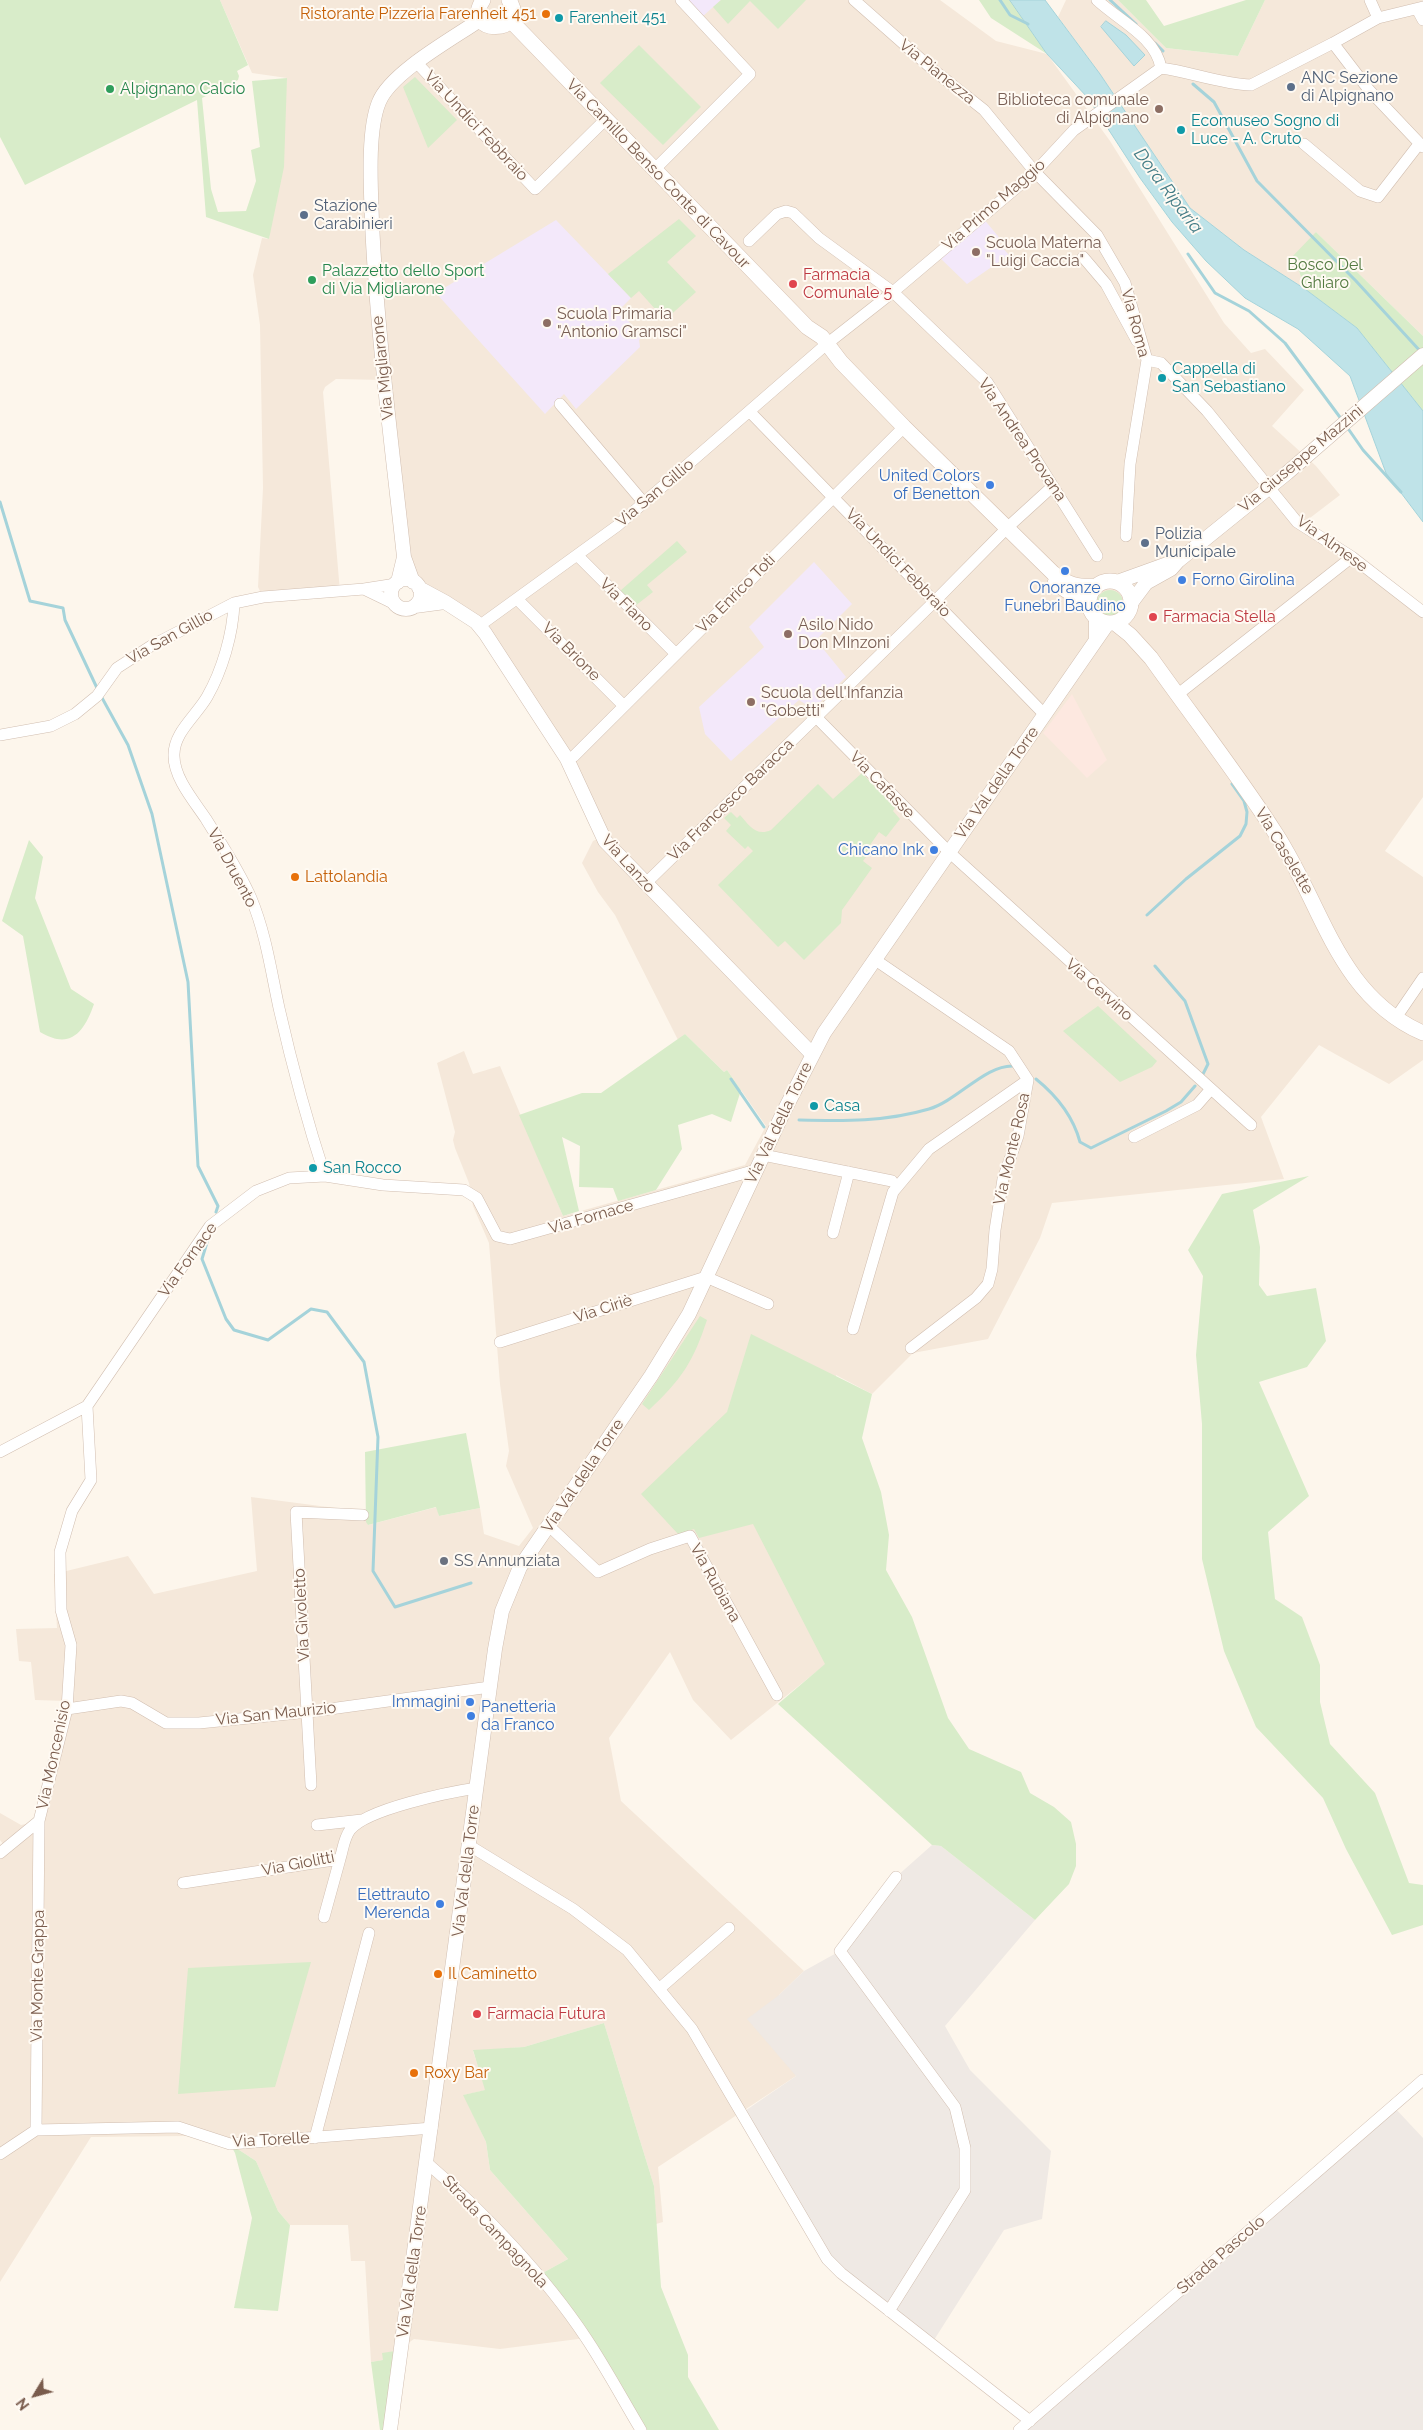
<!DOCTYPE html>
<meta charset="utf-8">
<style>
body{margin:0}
#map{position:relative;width:1423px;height:2430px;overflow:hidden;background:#fdf6ec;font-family:Raleway,sans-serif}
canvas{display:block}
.north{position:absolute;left:10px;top:2370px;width:50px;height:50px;-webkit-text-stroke:4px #fffaf3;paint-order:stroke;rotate:233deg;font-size:14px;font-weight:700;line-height:20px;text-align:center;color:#7a5c4d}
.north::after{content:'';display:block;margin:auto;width:18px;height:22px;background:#7a5c4d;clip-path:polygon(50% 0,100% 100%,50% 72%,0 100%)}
</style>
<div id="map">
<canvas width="1423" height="2430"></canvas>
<div class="north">N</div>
</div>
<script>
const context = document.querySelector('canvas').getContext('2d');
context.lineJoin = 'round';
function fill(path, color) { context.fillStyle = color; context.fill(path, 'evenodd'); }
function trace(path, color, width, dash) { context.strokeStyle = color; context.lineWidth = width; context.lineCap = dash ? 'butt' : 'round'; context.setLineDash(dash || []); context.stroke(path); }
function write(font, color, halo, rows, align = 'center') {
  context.font = font + ' Raleway,sans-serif'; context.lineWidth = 4; context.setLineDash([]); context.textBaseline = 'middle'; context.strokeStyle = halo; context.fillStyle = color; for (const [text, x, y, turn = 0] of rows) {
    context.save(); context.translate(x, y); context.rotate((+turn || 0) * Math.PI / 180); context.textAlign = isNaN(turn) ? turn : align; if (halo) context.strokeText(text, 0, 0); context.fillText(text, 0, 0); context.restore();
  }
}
const residential = new Path2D(`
 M220,0H940L996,41L1047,54L1110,141L1224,323L1251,353L1265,349L1304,390L1272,426L1316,466L1340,495L1306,521L1423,615V797L1385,851L1423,877V1060L1389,1084L1319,1045L1261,1117L1284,1179L1052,1203L1040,1238L988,1339L913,1353L872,1394L836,1375L826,1664L731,1740L693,1700L670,1652L609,1738L621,1801L804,1971L779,1995L796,2076L658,2167L663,2222L656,2224L654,2186L604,2023L524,2047L473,2051L486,2090L464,2095L486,2142L490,2170L568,2259L539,2275L586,2338L500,2349L414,2339L384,2360L371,2362L365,2261H351L348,2225H290L278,2211L256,2161L230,2144L187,2136L91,2137L0,2282V1853L6,1848L0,1840V1813L21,1825L39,1821L67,1701L35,1700L31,1662L19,1661L16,1629L57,1628L54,1574L128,1556L154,1594L257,1571L251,1497L366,1512L368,1525L437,1507L439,1516L480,1508L484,1534L519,1546L533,1528L506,1466L509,1451L500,1384L489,1243L473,1206L469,1183L455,1148L453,1140L455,1132L437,1063L464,1051L473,1074L500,1066L563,1216L745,1165L766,1126L727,1070L724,1072L685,1034L678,1040L615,915L598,892L582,863L593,841L601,837L567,759L485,633L419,585L409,573L384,380L336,379L325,387L323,392L340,592L263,597L258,587L263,488L260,325L253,275L262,238L269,239L287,78L252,73Z
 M1066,0H1118L1166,48L1238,56L1265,0H1423V336L1316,232L1299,271L1305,289L1244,250L1190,208L1100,74L1058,17Z`);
const commercial = new Path2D(`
 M1072,694L1107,760L1087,778L1043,733Z`);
const industrial = new Path2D(`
 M932,1845L941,1846L1035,1920L945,2026L970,2070L1051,2151L1042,2219L1004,2230L934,2340L841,2273L742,2113L796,2076L747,2019L779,1995L804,1971L840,1951L896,1877Z
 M1393,2106L1423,2138V2430H1019Z`);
const education = new Path2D(`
 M686,0H721L702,17Z
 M983,218L1002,241L999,244L1009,255L967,284L939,257Z
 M556,220L631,298L619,310L642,337L639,340L640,347L576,409L564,394L545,414L436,293Z
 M814,562L852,604L816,640L846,677L813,709L799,700L731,761L705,734L699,707L764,647L749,627Z`);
const green = new Path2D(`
 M0,0H220L248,65L237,71L239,76L238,80L202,98L211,189L218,212L246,211L256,181L251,150L260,147L252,81L287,78L284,167L269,239L206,217L197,100L25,185L0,137Z
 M721,0H806L778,29L750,1L728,24L713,7Z
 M979,0H1010L1047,54L991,18Z
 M1118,0H1146L1164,26L1246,0H1265L1238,56L1166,48Z
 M639,45L701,107L663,145L600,83Z
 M415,77L457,120L428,148L403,87Z
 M679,219L696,236L667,262L696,292L665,320L639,291L631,298L608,274Z
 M1316,232L1423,336V411L1357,328L1305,289L1299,271L1290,259Z
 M677,541L687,552L647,585L653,592L635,606L620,591Z
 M1097 603a13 13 0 1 1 26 0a13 13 0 1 1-26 0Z
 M862,773L895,808L893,811L900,819L886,837L879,832L870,845L873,848L863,861L872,868L842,910L841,923L804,960L785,941L778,947L718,885L753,851L748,846L745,849L726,831L731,825L724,818L731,812L737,818L740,815C749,825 756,837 771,830L818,784L833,799Z
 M29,840L43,857L35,898L71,989L94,1004C84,1033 70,1050 40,1032L23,936L2,921Z
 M1098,1006L1157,1061L1152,1067L1120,1082L1063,1031Z
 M685,1034L724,1072L727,1070L741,1090L731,1122L712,1114L678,1125L682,1149L656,1190L618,1201L613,1188L579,1187L580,1146L562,1137L579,1211L563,1216L519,1115L582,1093H601Z
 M1309,1176L1253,1210L1260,1247L1259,1285L1267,1296L1316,1288L1326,1341L1307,1367L1259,1382L1309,1496L1268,1532L1275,1599L1302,1617L1320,1665V1702L1330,1744L1375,1793L1409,1883L1423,1885V1925L1392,1935L1346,1849L1323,1798L1256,1727L1224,1651L1202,1559V1424L1196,1355L1203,1276L1188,1250L1222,1194Z
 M700,1316L707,1320C693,1362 682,1379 649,1410L642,1404Z
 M751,1334L872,1394L862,1438L881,1492L889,1535L886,1570L912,1617L948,1718L969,1749L1021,1772L1030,1793L1054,1807L1071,1822L1076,1844V1866L1069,1884L1035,1920L941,1846L932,1845L778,1704L825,1664L753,1524L699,1538L694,1529L678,1534L641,1494L727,1412Z
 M466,1433L480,1508L439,1516L436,1507L368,1525L366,1522L365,1452Z
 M311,1962L275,2087L178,2094L188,1968Z
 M604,2023L654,2186L661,2287L688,2355V2377L719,2430H641L539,2275L568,2259L490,2170L486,2142L463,2095L485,2090L473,2050L524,2047Z
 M230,2144L256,2161L278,2211L290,2225L278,2311L234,2308L252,2218L235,2153Z
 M395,2351L384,2430H380L371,2362L383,2360L382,2353Z`);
const water = new Path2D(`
 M1010,0H1045L1100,74L1190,208L1244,250L1305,289L1357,328L1423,411V522L1386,473L1350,376L1298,329L1245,298L1206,261L1172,222L1140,178L1088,98L1047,54Z
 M1106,21L1126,35L1145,55L1134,66L1101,27Z`);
const stream = new Path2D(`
 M1000,0L1010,15L1028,24
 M1110,0L1136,24
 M1155,43L1163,51
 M1193,84L1214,102L1257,181L1356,281L1421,352
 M1188,254L1215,293L1249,311L1285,343L1342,420
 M1347,427L1363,450L1401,492
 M0,502L30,601L63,608L65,620L97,688
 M101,696L128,745L152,814L188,982L198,1166L218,1206L216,1212
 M1147,915L1186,879L1240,836L1246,824L1247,812L1244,801L1232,784
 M1155,966L1185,1001L1208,1064L1203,1074
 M731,1079L764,1127
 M1036,1079C1057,1096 1073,1116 1080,1142L1091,1148L1166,1111L1181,1102L1195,1086
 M799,1120C844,1121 885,1122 929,1109C957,1101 986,1064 1014,1066
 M209,1236L202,1259L226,1319L234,1330L268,1340L311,1309L327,1312L364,1362L378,1437L373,1571L395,1607L471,1583`);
const minor = new Path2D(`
 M854,0L931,68L984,110L1035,172L1097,235L1125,283L1147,360L1130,464L1126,536
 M1097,0C1118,20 1156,37 1161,68
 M1370,0L1378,18
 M1417,9L1423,20
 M1333,43L1369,90L1423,147
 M417,63L535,189L606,119
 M1161,68C1191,72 1221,84 1251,85L1333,43L1378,18L1423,7
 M1304,144L1360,191L1378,197L1419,144
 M654,170L750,74L681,0
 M749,241L777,214L786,211L793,213L819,238L893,292L987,382L1097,556
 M1083,257L1106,284L1137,341
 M828,343L893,292L1035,172L1074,130L1161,68
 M1147,360L1161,363L1207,411L1297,522L1352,557L1423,612
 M560,404L644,503
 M750,412L1045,715
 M577,555L676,654
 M517,599L624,706
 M234,603C233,634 222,671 207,697C196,716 173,733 174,756C174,778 194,801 206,819C222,845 239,870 251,898C266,934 271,971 279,1008C292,1065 307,1121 325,1176
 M395,604L364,589L396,584
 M479,626L617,526L822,348
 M1177,695L1352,557
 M816,717L949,852L1251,1125
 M0,735L51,726L75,714L97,696L117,668L151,646L234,603L263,597L364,589
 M567,759L574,756L904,427
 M645,884L935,601L1008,527L1053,486
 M874,959L1009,1051L1028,1080L1018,1136L1003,1179L995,1230L992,1269L988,1284L976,1298L911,1348
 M1395,1019L1423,978
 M1134,1137L1197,1105L1211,1089
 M763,1155L892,1181
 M833,1233L849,1172
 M853,1329L893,1192L929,1149L1028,1080
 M500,1342L706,1277L768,1304
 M0,1452L87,1406L210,1226L256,1191L289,1178L325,1176L383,1185L464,1190L477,1198L497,1236L510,1239L756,1170
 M549,1526L598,1572L650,1549L690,1536L777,1695
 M67,1709L121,1701L132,1703L166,1723H199L308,1712L490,1687
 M311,1785L296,1512L363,1515
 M317,1825L362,1820
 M470,1846L573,1909L627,1950L692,2029L827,2259L841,2273L1030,2421
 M0,1853L39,1821L67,1709L71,1645L61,1610L60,1552L72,1511L91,1480L87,1406
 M183,1883L340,1859C343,1849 344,1838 350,1830C366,1809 450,1792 477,1788
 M324,1917L340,1859
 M659,1989L729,1928
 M36,2130L39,1821
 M315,2138L369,1933
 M0,2154L36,2130L178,2127L230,2144L432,2128
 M427,2163C483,2211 545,2276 586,2338C606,2368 623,2400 641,2430
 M889,2311L965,2190V2148L955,2107L840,1951L896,1877
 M1019,2430L1423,2080`);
const tertiary = new Path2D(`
 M404,557C392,446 377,334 372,222C371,190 367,131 379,102C391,72 454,38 481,19
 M391 594a15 15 0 1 1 30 0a15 15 0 1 1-30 0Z
 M398,582L404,557L413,582
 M1117,582L1167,564
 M445,602L476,622L485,633L567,759L605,841L812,1054
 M1131,603L1146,583L1171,569L1178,561L1287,473L1423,355
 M415,606L445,602L419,588
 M1096,639V618
 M390,2430L495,1649L502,1611L520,1567L651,1376L689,1314L783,1113L824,1033L1108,623`);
const secondary = new Path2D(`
 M483,0C460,36 531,35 509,0
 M510,20L807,327L822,337L841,362L904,427L1053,573C1067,585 1078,587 1096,586
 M1089 602a21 21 0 1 1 42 0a21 21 0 1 1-42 0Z
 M1055,583L1089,605
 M1115,623L1130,635L1151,658C1192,716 1237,773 1276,834C1323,906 1337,995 1423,1033`);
const markers = [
 [546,14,5,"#e8710a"],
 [559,18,5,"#0f9aa8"],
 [1291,87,5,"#5c6f8a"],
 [110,89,5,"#2e9e5b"],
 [1159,109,5,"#8d6e63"],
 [1181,130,5,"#0f9aa8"],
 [304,215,5,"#5c6f8a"],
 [976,252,5,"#8d6e63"],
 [312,280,5,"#2e9e5b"],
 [793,284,5,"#e0444e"],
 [547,323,5,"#8d6e63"],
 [1162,378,5,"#0f9aa8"],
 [990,485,5,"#3f7fe0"],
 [1145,543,5,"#5c6f8a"],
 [1065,571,5,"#3f7fe0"],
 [1182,580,5,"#3f7fe0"],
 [1153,617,5,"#e0444e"],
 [788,634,5,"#8d6e63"],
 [751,702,5,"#8d6e63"],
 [934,850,5,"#3f7fe0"],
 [295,877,5,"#e8710a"],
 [814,1106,5,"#0f9aa8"],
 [313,1168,5,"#0f9aa8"],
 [444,1561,5,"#6b7280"],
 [470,1702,5,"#3f7fe0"],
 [471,1716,5,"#3f7fe0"],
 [440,1904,5,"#3f7fe0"],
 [438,1974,5,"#e8710a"],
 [477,2014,5,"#e0444e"],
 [414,2073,5,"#e8710a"]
];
const foodNames = [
 ["Ristorante Pizzeria Farenheit 451",536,14,"right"],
 ["Lattolandia",305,877],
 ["Il Caminetto",448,1974],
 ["Roxy Bar",424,2073]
];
const cultureNames = [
 ["Farenheit 451",569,18],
 ["Ecomuseo Sogno di",1191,121],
 ["Luce - A. Cruto",1191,139],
 ["Cappella di",1172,369],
 ["San Sebastiano",1172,387],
 ["Casa",824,1106],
 ["San Rocco",323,1168]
];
const streetNames = [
 ["Via Pianezza",937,72,39],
 ["Via Undici Febbraio",476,126,47],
 ["Via Camillo Benso Conte di Cavour",658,174,46],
 ["Via Primo Maggio",994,205,-41],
 ["Via Roma",1135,323,75],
 ["Via Migliarone",383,368,-96],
 ["Via Andrea Provana",1022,440,56],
 ["Via Giuseppe Mazzini",1301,459,-40],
 ["Via San Gillio",655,493,-40],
 ["Via Almese",1332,544,36],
 ["Via Undici Febbraio",898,563,46],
 ["Via Enrico Toti",736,594,-45],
 ["Via Fiano",626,605,45],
 ["Via San Gillio",170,637,-29],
 ["Via Brione",571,652,45],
 ["Via Val della Torre",997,783,-55],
 ["Via Cafasse",882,785,46],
 ["Via Francesco Baracca",731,800,-44],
 ["Via Caselette",1284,851,59],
 ["Via Lanzo",628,864,48],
 ["Via Druento",232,868,62],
 ["Via Cervino",1099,990,42],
 ["Via Val della Torre",779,1123,-64],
 ["Via Monte Rosa",1012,1149,-77],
 ["Via Fornace",591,1217,-16],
 ["Via Fornace",188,1260,-54],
 ["Via Ciriè",603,1309,-18],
 ["Via Val della Torre",583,1476,-56],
 ["Via Rubiana",715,1583,61],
 ["Via Givoletto",302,1615,-93],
 ["Via San Maurizio",276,1714,-6],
 ["Via Moncenisio",54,1755,-78],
 ["Via Giolitti",298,1864,-11],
 ["Via Val della Torre",466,1871,-83],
 ["Via Monte Grappa",38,1976,-89],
 ["Via Torelle",271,2140,-3],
 ["Strada Campagnola",495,2232,47],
 ["Strada Pascolo",1221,2255,-41],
 ["Via Val della Torre",412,2272,-82]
];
const serviceNames = [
 ["ANC Sezione",1301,78],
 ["di Alpignano",1301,96],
 ["Stazione",314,206],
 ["Carabinieri",314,224],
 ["Polizia",1155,534],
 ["Municipale",1155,552]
];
const leisureNames = [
 ["Alpignano Calcio",120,89],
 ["Palazzetto dello Sport",322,271],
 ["di Via Migliarone",322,289]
];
const educationNames = [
 ["Biblioteca comunale",1149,100,"right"],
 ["di Alpignano",1149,118,"right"],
 ["Scuola Materna",986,243],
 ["\"Luigi Caccia\"",986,261],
 ["Scuola Primaria",557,314],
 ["\"Antonio Gramsci\"",557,332],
 ["Asilo Nido",798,625],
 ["Don MInzoni",798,643],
 ["Scuola dell'Infanzia",761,693],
 ["\"Gobetti\"",761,711]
];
const parkNames = [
 ["Bosco Del",1325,265],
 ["Ghiaro",1325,283]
];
const healthNames = [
 ["Farmacia",803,275],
 ["Comunale 5",803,293],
 ["Farmacia Stella",1163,617],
 ["Farmacia Futura",487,2014]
];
const shopNames = [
 ["United Colors",980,476],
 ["of Benetton",980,494],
 ["Forno Girolina",1192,580,"left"],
 ["Onoranze",1065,588,"center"],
 ["Funebri Baudino",1065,606,"center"],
 ["Chicano Ink",924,850],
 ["Immagini",460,1702],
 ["Panetteria",481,1707,"left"],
 ["da Franco",481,1725,"left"],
 ["Elettrauto",430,1895],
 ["Merenda",430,1913]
];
const worshipNames = [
 ["SS Annunziata",454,1561]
];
const waterNames = [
 ["Dora Riparia",1168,191,53]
];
fill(residential, '#f5e8da');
fill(commercial, '#fde8e0');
fill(industrial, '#efe9e4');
fill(education, '#f3e8fa');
fill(green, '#d8ecc9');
fill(water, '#bfe3e8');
trace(water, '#a5d3da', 1);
trace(stream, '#a5d3da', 3);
trace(minor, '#d1beb0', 12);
trace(tertiary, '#d1beb0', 15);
trace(secondary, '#d6c0b0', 16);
trace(minor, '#fff', 11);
trace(tertiary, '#fff', 14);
trace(secondary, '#fff', 15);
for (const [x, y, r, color] of markers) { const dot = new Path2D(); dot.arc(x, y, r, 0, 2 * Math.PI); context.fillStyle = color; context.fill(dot); trace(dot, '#fffaf3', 2); }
write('16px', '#c56008', '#fffaf3', foodNames, 'left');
write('16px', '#0d838f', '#fffaf3', cultureNames, 'left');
write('16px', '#7a5c4d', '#fffaf3', streetNames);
write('16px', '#4e5e75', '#fffaf3', serviceNames, 'left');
write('16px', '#27864d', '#fffaf3', leisureNames, 'left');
write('16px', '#785e54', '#fffaf3', educationNames, 'left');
write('16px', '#537a41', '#fffaf3', parkNames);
write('16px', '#be3a42', '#fffaf3', healthNames, 'left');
write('16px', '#366cbe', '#fffaf3', shopNames, 'right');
write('16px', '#5b616d', '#fffaf3', worshipNames, 'left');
write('italic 18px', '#437c86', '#fffaf3', waterNames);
</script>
